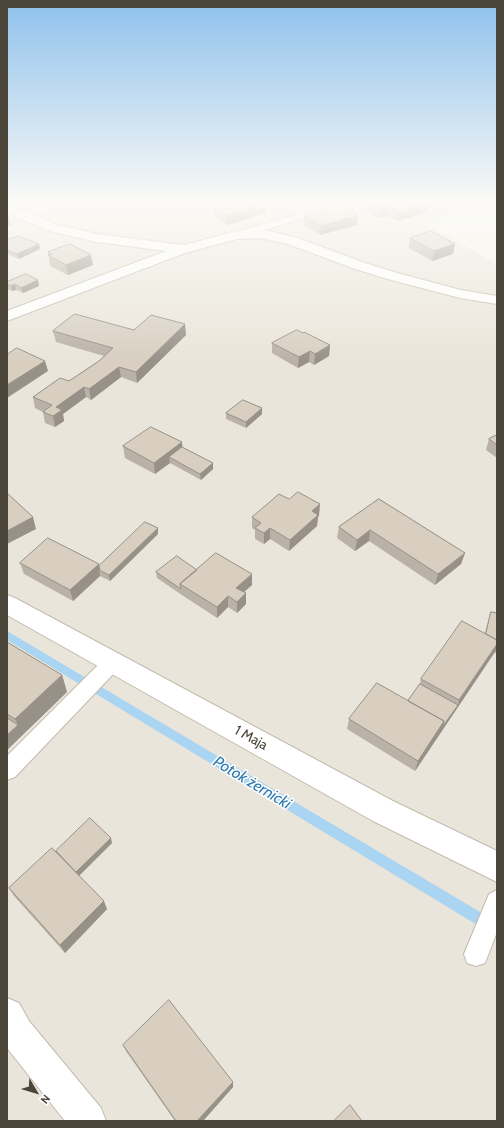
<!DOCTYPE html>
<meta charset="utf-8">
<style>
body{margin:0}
#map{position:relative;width:504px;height:1128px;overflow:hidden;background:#f6f3ec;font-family:Cabin,sans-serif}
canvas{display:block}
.frame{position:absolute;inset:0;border:8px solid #4b4439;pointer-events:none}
.north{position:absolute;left:16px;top:1072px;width:40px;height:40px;-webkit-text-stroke:3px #fff;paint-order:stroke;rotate:128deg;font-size:11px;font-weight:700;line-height:16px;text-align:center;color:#4b4439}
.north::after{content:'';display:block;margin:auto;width:14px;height:18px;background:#4b4439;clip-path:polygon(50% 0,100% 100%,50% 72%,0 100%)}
</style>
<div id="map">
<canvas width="504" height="1128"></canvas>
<div class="frame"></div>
<div class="north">N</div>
</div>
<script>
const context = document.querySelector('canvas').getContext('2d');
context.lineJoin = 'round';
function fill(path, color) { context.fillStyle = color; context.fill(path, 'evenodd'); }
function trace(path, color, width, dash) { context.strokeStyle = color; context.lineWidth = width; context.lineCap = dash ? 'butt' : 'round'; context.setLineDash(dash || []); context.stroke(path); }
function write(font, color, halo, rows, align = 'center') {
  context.font = font + ' Cabin,sans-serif'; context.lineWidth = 3; context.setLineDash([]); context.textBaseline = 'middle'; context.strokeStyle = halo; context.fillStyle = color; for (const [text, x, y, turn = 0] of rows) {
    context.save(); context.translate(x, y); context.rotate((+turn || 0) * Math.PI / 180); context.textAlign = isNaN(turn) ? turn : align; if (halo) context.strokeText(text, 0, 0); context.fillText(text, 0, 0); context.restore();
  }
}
const residential = new Path2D(`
 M7,204H480L424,223L497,264V1121H7Z`);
const stream = new Path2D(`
 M7,631L497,922V937L7,640Z`);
const service = new Path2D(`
 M332,204H348L346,206L241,237L237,238L232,235L233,233Z
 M113,654L120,657L123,662L120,667L15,777L7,780V756L106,657Z
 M497,890V932L485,963L476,966L467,963L464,954L489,894Z`);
const minor = new Path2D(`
 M45,204H65L63,207L34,215L58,225L97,234L184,245L237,231L260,230L274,232L298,238L365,263L401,274L461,290L497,296V304L460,298L391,280L355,269L288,244L260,238L237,239L185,253L7,321V311L166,251L97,242L49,231L7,213V205L23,211Z
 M7,595L15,598L393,801L497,851V882L373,821L7,615Z
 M7,998L19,1003L29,1021L101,1108L106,1121H65L7,1048Z`);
const wall = new Path2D(`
 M214,204H261L266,213L227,225L214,217L213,207H214Z
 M361,204H430L428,212L397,221L387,216L379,218L360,207Z
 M304,215H358L357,225L320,235L304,225Z
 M410,238L455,244L453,254L432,261L409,248Z
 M7,240L39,244L40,249L19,259L7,254Z
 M48,252L93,265L68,275L50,266Z
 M38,280L39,286L23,293L16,290L12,291L7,289V282Z
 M134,330L186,335L137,383L121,377L91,400L86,397L63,414L64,421L55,427L45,423L43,412L35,408L33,397L69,381L99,361L104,356L56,342L53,331Z
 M303,333L330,345L329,356L314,365L309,362L298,368L272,353V343Z
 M262,408V414L246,428L226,419V413Z
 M497,435V458L486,450L489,439Z
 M182,442V447L213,463V469L201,480L170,463L155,474L125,458L123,446Z
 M289,499L319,516L318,517L317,526L289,551L270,539L264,544L255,539V530L252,528V517Z
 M379,499L465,553L461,564L435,585L369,541L355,551L337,538L339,527Z
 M158,528V534L110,581L100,576L73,601L24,574L20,563L99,564V566Z
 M197,570L252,585L244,592L246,604L237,613L228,607L217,618L182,595L157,578L156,572Z
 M491,612L497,613V653H494L415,771L347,729L349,719L408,701L420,684L421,679L485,633Z
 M7,642L62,675L67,692L7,750Z
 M112,843L79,875L107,909L65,953L14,896L9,888L55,851Z
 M123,1045L233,1087L203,1121H175L126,1051Z`);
const shadedWall = new Path2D(`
 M425,204H430L428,212L397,221L398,212Z
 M257,206V215L245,219V220L227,225V216Z
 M388,206L387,216L379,218L380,208Z
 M266,207V213L257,215V210Z
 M8,215L11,225L7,226V216Z
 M358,215L357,225L320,235L321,226Z
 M39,244L40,249L19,259L17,254Z
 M455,244L453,254L432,261L434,251Z
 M91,255L93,265L68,275L66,265Z
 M38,280L39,286L23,293L21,288Z
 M15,284L16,290L12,291L11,286Z
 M185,324L186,335L137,383L136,372Z
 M330,345L329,356L314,365L315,354Z
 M310,351L309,362L298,368L299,357Z
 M45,361L48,371L7,398V385Z
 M119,367L121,377L91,400L89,389Z
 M84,387L86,397L63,414L64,421L55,427L53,416L56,407Z
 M262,408V414L246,428V422Z
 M182,442L183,453L169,457L170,463L155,474L154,463Z
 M213,463V469L201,480L200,474Z
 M320,504L319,516L318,517L317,526L289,551L290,540L312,511Z
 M33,517L36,529L7,544V531Z
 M158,528V534L110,581L109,575Z
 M270,528V539L264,544V533Z
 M370,530L369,541L355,551L357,540Z
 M465,553L461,564L435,585L438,574Z
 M99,564L100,571L99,570L100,576L73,601L70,590Z
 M252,574V585L236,599V588Z
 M246,593V604L237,613V602Z
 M228,596V607L217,618V607Z
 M497,644V647L495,652L415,771L418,761L444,721L458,705L459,700Z
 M62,675L67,692L7,750V735L18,725L15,719Z
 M111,838L112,843L77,878L75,873Z
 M104,901L107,909L65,953L60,945Z
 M233,1082V1087L203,1121H197Z`);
const building = new Path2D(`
 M215,204H254L257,206L244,210H245L227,216L213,207L217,206Z
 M254,204H261L266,207L257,210V206Z
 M373,204H425L398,212L388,206L380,208Z
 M341,205L358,215L321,226L304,215Z
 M431,231L455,244L434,251L410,238Z
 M19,236L39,244L17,254L7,250V240Z
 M70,244L91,255L66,265L48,255L52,254L48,252Z
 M26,274L38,280L21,288L15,284L11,286L7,284V282Z
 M75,314L134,330L151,315L185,324L136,372L119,367L89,389L84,387L56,407L62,410L53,416L43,412L52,405L33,397L60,378L69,381L99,361L113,348L53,331Z
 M297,330L303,333L304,332L330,345L315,354L310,351L299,357L272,343Z
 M17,348L45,361L7,385V355Z
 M243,400L262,408L246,422L226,413Z
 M151,427L182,442L154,463L123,446Z
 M497,435V445L489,439Z
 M182,447L213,463L200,474L169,457Z
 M298,492L320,504L312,511L318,515L290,540L270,528L264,533L255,528L261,523L252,517L279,494L289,499Z
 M7,493L33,517L7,531Z
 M379,499L465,553L438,574L370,530L357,540L339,527Z
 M145,522L158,528L109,575L99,570L100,569L99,566Z
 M48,538L99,564L70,590L20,563Z
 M216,553L252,574L236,588L246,593L237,602L228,596L217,607L180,584Z
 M177,556L197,570L180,584L181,589L156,572Z
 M491,612L497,613V640L486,634Z
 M462,621L497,640V644L459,700L421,679Z
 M7,642L62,675L15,719L7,714Z
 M377,683L444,721L418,761L349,719Z
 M420,684L458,705L443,726L444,721L408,701Z
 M7,718L18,725L7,735Z
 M90,818L111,838L76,872L56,851Z
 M52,848L104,901L60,945L9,888Z
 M169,1000L233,1082L197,1121H176L123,1045Z
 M350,1105L362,1121H334Z`);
const nearStreetnames = [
 ["1 Maja",251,738,29]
];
const nearWaternames = [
 ["Potok żernicki",252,783,31]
];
fill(residential, '#eae5da');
fill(stream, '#a9d4f2');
trace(service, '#c2bbae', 2);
trace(minor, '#c2bbae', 2);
fill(service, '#fff');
fill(minor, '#fff');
fill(wall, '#bab2a6');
fill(shadedWall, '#979187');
fill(building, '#d8cfc1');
trace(building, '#979187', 1);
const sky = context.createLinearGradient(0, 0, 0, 362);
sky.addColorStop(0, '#8fc1ec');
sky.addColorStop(0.56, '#fbfaf6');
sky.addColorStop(1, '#fbfaf600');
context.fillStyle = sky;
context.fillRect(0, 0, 504, 362);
write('14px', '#4b4439', '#fff', nearStreetnames);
write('italic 16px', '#2e7ab2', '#fff', nearWaternames);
</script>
